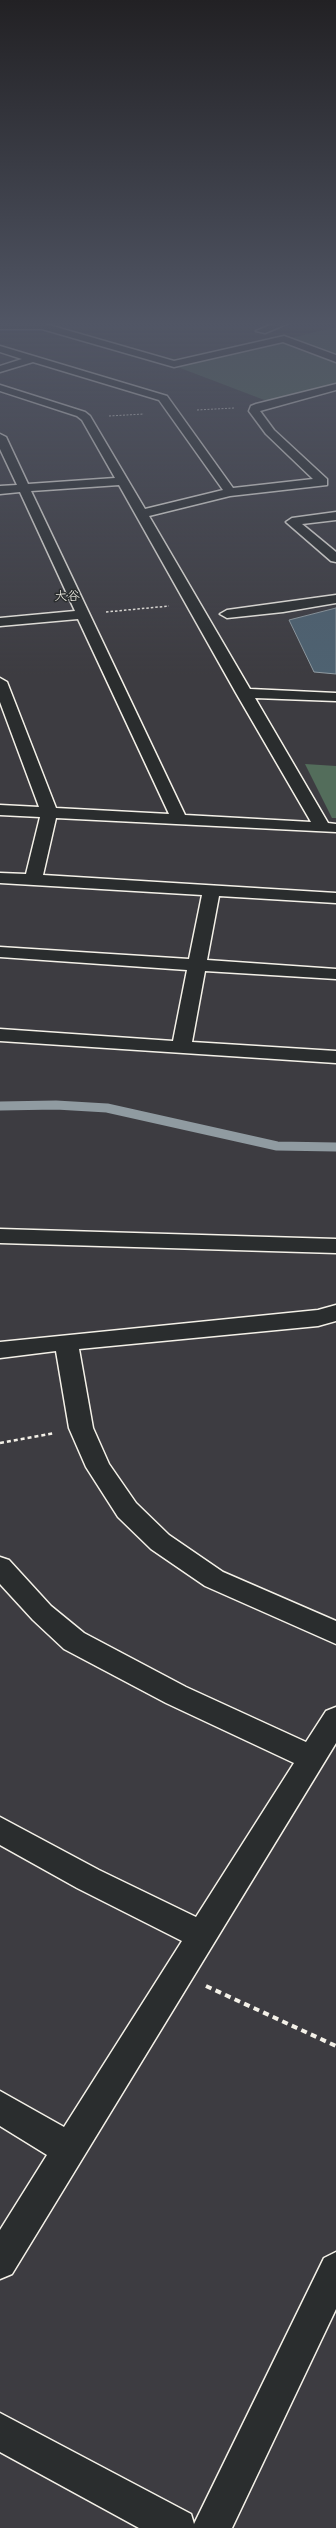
<!DOCTYPE html>
<meta charset="utf-8">
<style>
body{margin:0}
canvas{display:block;background:#3d3c41}
</style>
<canvas width="336" height="2528"></canvas>
<script>
const ctx = document.querySelector('canvas').getContext('2d');
ctx.lineJoin = 'round';
function fill(path, color) {
  ctx.fillStyle = color;
  ctx.fill(path, 'evenodd');
}
function toPath(rows) {
  const path = new Path2D();
  for (const r of rows) {
    path.moveTo(r[0], r[1]);
    for (let i = 2; i < r.length; i += 2) path.lineTo(r[i], r[i + 1]);
  }
  return path;
}
function stroke(path, color, width, dash) {
  ctx.strokeStyle = color;
  ctx.lineWidth = width;
  ctx.lineCap = dash ? 'butt' : 'round';
  ctx.setLineDash(dash || []);
  ctx.stroke(path);
}
function drawText(font, color, halo, rows, align = 'center') {
  ctx.font = font + ' "Patrick Hand","Klee One",sans-serif';
  ctx.lineWidth = 3;
  ctx.setLineDash([]);
  ctx.textBaseline = 'middle';
  ctx.strokeStyle = halo;
  ctx.fillStyle = color;
  for (const [text, x, y, turn = 0] of rows) {
    ctx.save();
    ctx.translate(x, y);
    ctx.rotate((+turn || 0) * Math.PI / 180);
    ctx.textAlign = isNaN(turn) ? turn : align;
    if (halo) ctx.strokeText(text, 0, 0);
    ctx.fillText(text, 0, 0);
    ctx.restore();
  }
}
const green = toPath([
 [336,327,336,356,291,338],
 [280,343,287,343,336,363,336,384,267,401,175,366],
 [305,764,336,766,336,818,332,818]
]);
const water = toPath([
 [336,608,336,674,314,672,289,620,336,608]
]);
const stream = toPath([
 [0,1106,56,1105,107,1108,277,1146,336,1147]
]);
const pathFar3 = toPath([
 [197,410,234,408],
 [109,416,144,414]
]);
const pathFar2 = toPath([
 [106,612,169,606]
]);
const pathFar1 = toPath([
 [0,1443,55,1433]
]);
const path = toPath([
 [206,1986,336,2046]
]);
const minor = toPath([
 [280,321,294,321,265,333,256,331,280,321],
 [0,323,42,323,174,361,284,336,336,355,336,362,283,342,174,367,42,329,0,329,0,323],
 [0,346,167,396,233,488,313,479,266,434,249,411,251,406,256,404,336,384,336,390,260,411,274,430,327,479,327,485,230,496,149,516,250,689,336,693,336,701,255,698,328,823,336,824,336,832,56,818,43,875,336,893,336,903,219,896,207,960,336,969,336,979,205,971,192,1042,336,1051,336,1063,0,1041,0,1029,173,1041,187,970,0,957,0,947,189,959,202,895,0,883,0,873,26,874,40,817,0,815,0,805,39,807,0,702,0,678,7,682,56,808,169,814,78,619,0,626,0,618,75,611,20,492,0,494,0,486,17,485,0,449,0,434,6,437,28,484,115,478,82,420,77,416,0,391,0,385,85,412,90,416,145,509,223,490,159,400,33,362,0,372,0,366,22,359,0,352,0,346],
 [119,485,236,693,311,822,185,815,31,491,119,485],
 [336,512,336,520,302,524,336,552,336,562,331,561,286,522,292,518,336,512],
 [336,595,336,603,283,612,227,618,220,614,227,610,336,595],
 [0,1229,336,1239,336,1253,0,1243,0,1229],
 [336,1305,336,1321,318,1326,79,1349,93,1428,109,1464,136,1503,169,1535,223,1572,336,1621,336,1644,205,1586,151,1549,118,1517,86,1467,69,1428,56,1351,0,1358,0,1342,318,1310,336,1305],
 [0,1557,9,1560,51,1606,84,1633,186,1687,306,1742,326,1711,336,1707,336,1743,12,2274,0,2279,0,2230,47,2155,0,2126,0,2091,64,2127,182,1941,77,1888,0,1845,0,1817,99,1870,196,1917,294,1763,166,1703,64,1649,33,1620,0,1584,0,1557],
 [336,2252,336,2309,232,2528,139,2528,0,2452,0,2413,191,2514,194,2524,324,2258,336,2252]
]);
const farQuarternames = [
 ["大谷",67,597]
];
fill(green, '#536d5b');
fill(water, '#4e6271');
stroke(water, '#909ba1', 1);
stroke(stream, '#909ba1', 9);
stroke(minor, '#f4f1e8', 3);
stroke(pathFar3, '#f4f1e8', 1, [2, 1.5]);
stroke(pathFar2, '#f4f1e8', 1.5, [2.5, 2]);
stroke(pathFar1, '#f4f1e8', 2.5, [4, 3]);
stroke(path, '#f4f1e8', 4, [6, 4.5]);
fill(minor, '#2a2d2e');
const sky = ctx.createLinearGradient(0, 0, 0, 675);
sky.addColorStop(0, '#222124');
sky.addColorStop(0.48, '#515665');
sky.addColorStop(1, '#51566500');
ctx.fillStyle = sky;
ctx.fillRect(0, 0, 336, 675);
drawText('13px', '#f4f1e8', '#2a2d2e', farQuarternames);
</script>
